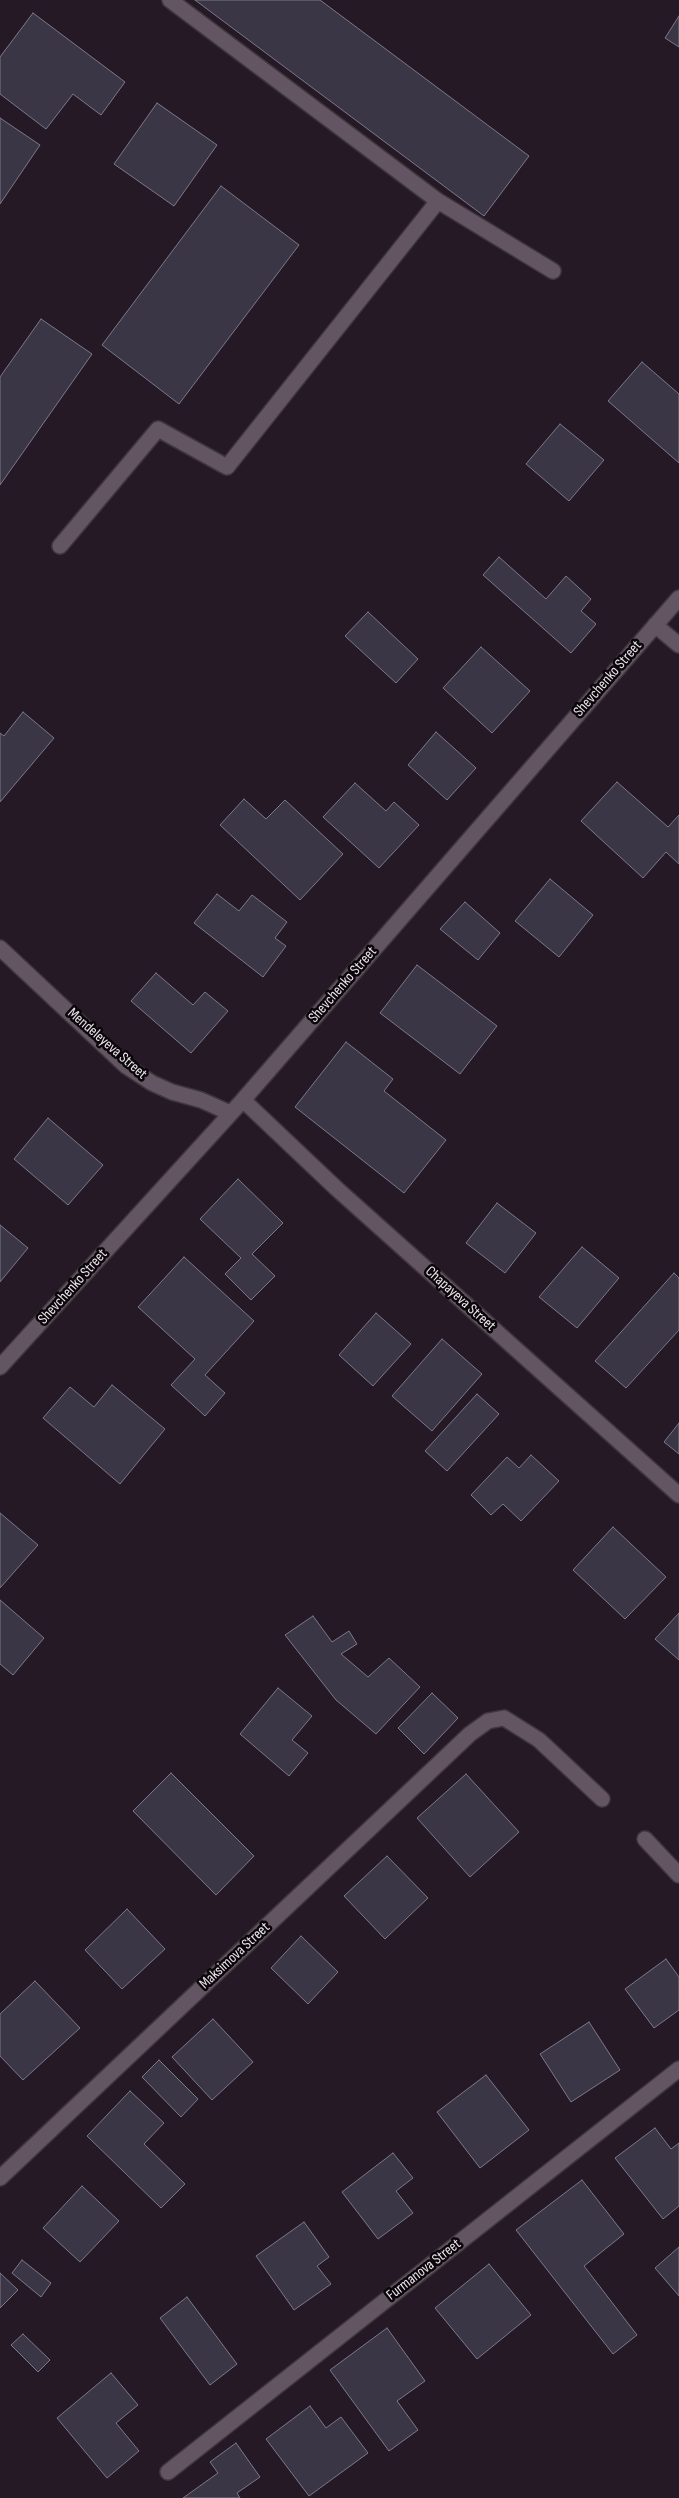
<!DOCTYPE html>
<style>
body{margin:0}
canvas{display:block;background:#241924}
</style>
<canvas width="679" height="2498"></canvas>
<script>
const ctx = document.querySelector('canvas').getContext('2d');
ctx.lineJoin = 'round';
function fill(path, color) {
  ctx.fillStyle = color;
  ctx.fill(path, 'evenodd');
}
function toPath(rows) {
  const path = new Path2D();
  for (const r of rows) {
    path.moveTo(r[0], r[1]);
    for (let i = 2; i < r.length; i += 2) path.lineTo(r[i], r[i + 1]);
  }
  return path;
}
function stroke(path, color, width, dash) {
  ctx.strokeStyle = color;
  ctx.lineWidth = width;
  ctx.lineCap = dash ? 'butt' : 'round';
  ctx.setLineDash(dash || []);
  ctx.stroke(path);
}
function drawText(font, color, halo, rows, align = 'center') {
  ctx.font = font + ' "Sofia Sans Condensed",sans-serif';
  ctx.lineWidth = 5;
  ctx.setLineDash([]);
  ctx.textBaseline = 'middle';
  ctx.strokeStyle = halo;
  ctx.fillStyle = color;
  for (const [text, x, y, turn = 0] of rows) {
    ctx.save();
    ctx.translate(x, y);
    ctx.rotate((+turn || 0) * Math.PI / 180);
    ctx.textAlign = isNaN(turn) ? turn : align;
    if (halo) ctx.strokeText(text, 0, 0);
    ctx.fillText(text, 0, 0);
    ctx.restore();
  }
}
const building = toPath([
 [195,0,320,0,529,156,484,216,195,0],
 [33,13,125,82,101,115,73,94,46,129,0,94,0,57,33,13],
 [679,16,679,47,665,38,679,16],
 [157,103,217,145,174,206,114,164,157,103],
 [0,118,40,145,0,204,0,118],
 [221,186,299,245,179,404,102,345,221,186],
 [41,319,92,354,0,485,0,377,41,319],
 [642,362,679,394,679,463,608,401,642,362],
 [560,424,604,460,569,501,526,464,560,424],
 [499,557,546,599,566,576,591,599,581,611,596,624,571,653,483,575,499,557],
 [368,612,418,659,396,683,345,636,368,612],
 [481,647,530,691,492,733,443,688,481,647],
 [23,712,54,738,0,802,0,733,4,736,23,712],
 [436,732,476,768,447,800,408,765,436,732],
 [617,782,668,827,679,815,679,864,666,852,643,878,581,821,617,782],
 [355,783,386,811,394,802,419,825,379,868,323,817,355,783],
 [244,799,266,819,285,800,343,854,300,900,220,825,244,799],
 [550,879,593,915,559,957,515,921,550,879],
 [217,894,239,911,252,895,287,922,275,938,286,946,263,977,194,923,217,894],
 [465,902,500,933,478,960,440,929,465,902],
 [417,965,497,1026,460,1074,380,1013,417,965],
 [156,973,193,1005,205,992,228,1011,191,1053,131,1001,156,973],
 [346,1042,393,1079,384,1091,446,1140,404,1193,295,1107,346,1042],
 [48,1118,103,1165,68,1205,14,1159,48,1118],
 [238,1179,283,1223,252,1254,275,1276,251,1300,225,1274,241,1258,200,1219,238,1179],
 [497,1203,536,1233,505,1273,466,1243,497,1203],
 [0,1225,28,1248,0,1282,0,1225],
 [582,1247,619,1278,577,1328,539,1297,582,1247],
 [184,1257,254,1321,205,1375,225,1393,205,1416,171,1385,195,1359,138,1307,184,1257],
 [674,1273,679,1278,679,1330,626,1388,595,1361,674,1273],
 [376,1313,411,1344,373,1386,339,1355,376,1313],
 [442,1339,482,1374,432,1431,392,1396,442,1339],
 [112,1385,165,1429,120,1484,43,1418,70,1387,94,1407,112,1385],
 [477,1394,499,1414,447,1471,425,1451,477,1394],
 [679,1423,679,1454,664,1442,679,1423],
 [531,1455,559,1481,521,1521,503,1504,491,1515,471,1495,507,1457,519,1468,531,1455],
 [0,1513,38,1545,0,1588,0,1513],
 [613,1527,666,1577,625,1619,573,1570,613,1527],
 [0,1600,44,1638,13,1675,0,1664,0,1600],
 [679,1613,679,1660,655,1639,679,1613],
 [313,1616,332,1642,349,1631,357,1644,341,1654,368,1677,389,1658,420,1687,376,1734,336,1700,285,1635,313,1616],
 [278,1688,312,1716,292,1740,308,1753,289,1776,240,1734,278,1688],
 [432,1693,458,1718,424,1754,398,1728,432,1693],
 [171,1773,254,1856,216,1895,133,1811,171,1773],
 [466,1774,519,1832,470,1877,417,1818,466,1774],
 [387,1856,428,1898,385,1939,344,1896,387,1856],
 [127,1909,165,1949,122,1989,85,1950,127,1909],
 [301,1936,338,1972,308,2004,271,1968,301,1936],
 [666,1959,679,1977,679,2010,654,2028,625,1989,666,1959],
 [35,1981,80,2028,23,2080,0,2056,0,2014,35,1981],
 [213,2019,253,2062,212,2100,172,2057,213,2019],
 [589,2022,620,2070,571,2102,540,2054,589,2022],
 [159,2060,198,2099,181,2117,142,2077,159,2060],
 [486,2075,529,2130,480,2168,437,2112,486,2075],
 [130,2091,164,2123,144,2144,185,2184,161,2208,87,2136,130,2091],
 [655,2128,671,2149,679,2143,679,2206,663,2219,615,2158,655,2128],
 [393,2153,413,2178,396,2191,413,2213,378,2239,342,2192,393,2153],
 [582,2180,624,2234,584,2266,637,2335,613,2354,516,2230,582,2180],
 [82,2186,119,2221,80,2262,43,2228,82,2186],
 [304,2222,329,2257,317,2266,331,2284,294,2310,256,2256,304,2222],
 [679,2247,679,2296,655,2268,679,2247],
 [22,2260,51,2283,41,2297,12,2273,22,2260],
 [489,2264,531,2315,477,2359,435,2308,489,2264],
 [0,2273,18,2290,0,2308,0,2273],
 [187,2297,237,2364,210,2385,160,2318,187,2297],
 [387,2328,425,2381,397,2401,418,2430,389,2451,330,2370,387,2328],
 [23,2334,50,2360,38,2372,11,2345,23,2334],
 [111,2373,138,2405,116,2423,139,2451,107,2478,57,2418,111,2373],
 [310,2406,326,2428,341,2417,368,2453,309,2496,266,2439,310,2406],
 [236,2443,260,2477,237,2493,240,2498,183,2498,218,2473,210,2462,236,2443]
]);
const lane = toPath([
 [170,0,438,201,553,271],
 [60,546,158,429,227,467,438,201]
]);
const street = toPath([
 [655,625,679,645],
 [0,948,126,1066,152,1083,172,1092,201,1100,230,1113],
 [243,1100,337,1189,679,1495],
 [0,1367,243,1100,679,598],
 [645,1839,679,1875],
 [0,2178,470,1734,488,1721,504,1718,539,1740,602,1799],
 [168,2472,679,2069]
]);
const streetNames = [
 ["Shevchenko Street",608,679,-49],
 ["Shevchenko Street",343,985,-49],
 ["Mendeleyeva Street",107,1044,41],
 ["Shevchenko Street",73,1287,-48],
 ["Chapayeva Street",460,1299,42],
 ["Maksimova Street",235,1956,-43],
 ["Furmanova Street",424,2270,-38]
];
fill(building, '#3b3645');
stroke(building, '#7d788a', 1);
stroke(lane, '#3e353e', 18);
stroke(street, '#3e353e', 18);
stroke(lane, '#635562', 15);
stroke(street, '#635562', 15);
drawText('15px', '#ece4ec', '#0a060a', streetNames);
</script>
